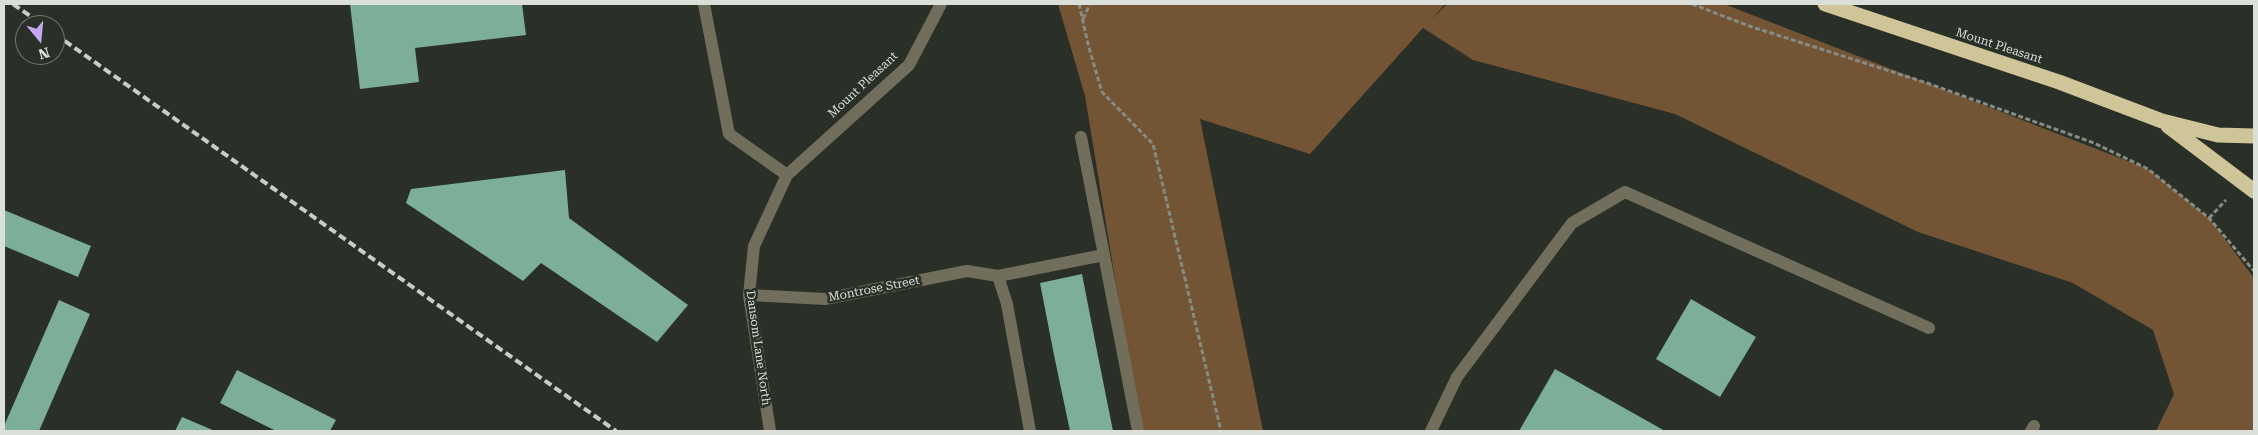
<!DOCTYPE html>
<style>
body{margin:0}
#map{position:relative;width:2258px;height:435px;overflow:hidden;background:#2a3027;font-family:"Roboto Serif",serif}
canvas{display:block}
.frame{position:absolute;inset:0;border:5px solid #dbdfd9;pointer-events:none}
.north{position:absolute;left:15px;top:15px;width:50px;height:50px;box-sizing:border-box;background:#2a3027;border:1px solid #71766e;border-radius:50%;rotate:163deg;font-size:14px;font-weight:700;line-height:20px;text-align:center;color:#dbdfd9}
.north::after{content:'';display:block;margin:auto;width:18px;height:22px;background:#c5a6f0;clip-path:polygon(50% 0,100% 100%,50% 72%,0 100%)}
</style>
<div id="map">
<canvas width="2258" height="435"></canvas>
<div class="frame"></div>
<div class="north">N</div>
</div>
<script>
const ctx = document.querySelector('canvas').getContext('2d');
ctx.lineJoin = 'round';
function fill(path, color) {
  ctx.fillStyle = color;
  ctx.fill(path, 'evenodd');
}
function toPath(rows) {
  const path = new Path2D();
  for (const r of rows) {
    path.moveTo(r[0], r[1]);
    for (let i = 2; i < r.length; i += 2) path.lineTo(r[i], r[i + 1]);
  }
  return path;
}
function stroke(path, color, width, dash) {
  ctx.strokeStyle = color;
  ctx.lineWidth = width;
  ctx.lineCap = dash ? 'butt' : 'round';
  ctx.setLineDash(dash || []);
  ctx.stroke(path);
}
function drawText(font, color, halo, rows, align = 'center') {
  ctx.font = font + ' "Roboto Serif",serif';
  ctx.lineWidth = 5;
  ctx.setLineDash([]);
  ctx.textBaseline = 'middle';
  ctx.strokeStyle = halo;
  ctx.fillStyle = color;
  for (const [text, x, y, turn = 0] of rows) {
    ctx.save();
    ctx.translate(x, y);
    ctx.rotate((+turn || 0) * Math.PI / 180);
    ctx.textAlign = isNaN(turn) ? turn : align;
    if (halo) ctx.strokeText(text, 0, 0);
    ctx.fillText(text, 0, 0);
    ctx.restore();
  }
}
const forest = toPath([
 [1058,4,1445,4,1432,19,1447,4,1724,4,2148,169,2209,218,2254,278,2254,431,2156,431,2174,394,2153,330,2073,283,1918,232,1675,114,1473,60,1423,28,1310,154,1200,119,1263,431,1140,431,1085,96]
]);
const building = toPath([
 [350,4,522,4,526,35,415,48,419,82,360,89],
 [565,170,569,218,688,305,657,342,541,263,523,281,406,203,411,189],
 [4,210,91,246,78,277,4,246],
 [1082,274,1096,346,1113,431,1070,431,1054,355,1040,283],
 [1691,299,1756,337,1720,397,1656,359],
 [59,300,90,314,39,431,4,431,4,426],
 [1555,369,1665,431,1519,431],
 [237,370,336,420,330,431,276,431,220,403],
 [182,417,215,431,175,431]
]);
const path = toPath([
 [1079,4,1089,48,1102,92,1153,144,1221,431],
 [1692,4,1749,26,1927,83,2094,143,2148,169,2209,218,2254,271],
 [1083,19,1090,4],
 [2209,218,2226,200]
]);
const minor = toPath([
 [704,4,729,134,787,175],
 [1104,255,1138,431],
 [998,276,1104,255,1081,137],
 [749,295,825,299,967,271,998,276,1007,304,1030,431],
 [770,431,749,295,754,246,787,175,909,65,941,4],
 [1431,431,1457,377,1572,223,1625,192,1929,328],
 [2031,431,2034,426]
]);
const highway = toPath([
 [1825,4,2059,82,2162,121,2218,135,2254,136],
 [2168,126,2254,191]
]);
const rail = toPath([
 [13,4,43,25],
 [55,34,616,431]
]);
const streetNames = [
 ["Mount Pleasant",1999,46,18],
 ["Mount Pleasant",863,85,-43],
 ["Montrose Street",874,289,-11],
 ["Dansom Lane North",758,348,82]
];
fill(forest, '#735435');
fill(building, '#7cae9a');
stroke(path, '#868b84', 3, [5, 2.5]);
stroke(minor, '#716e5c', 12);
stroke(highway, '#cec699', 15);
stroke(rail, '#c9cdc7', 4, [8, 4]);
drawText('12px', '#dbdfd9', '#2a3027', streetNames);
</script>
